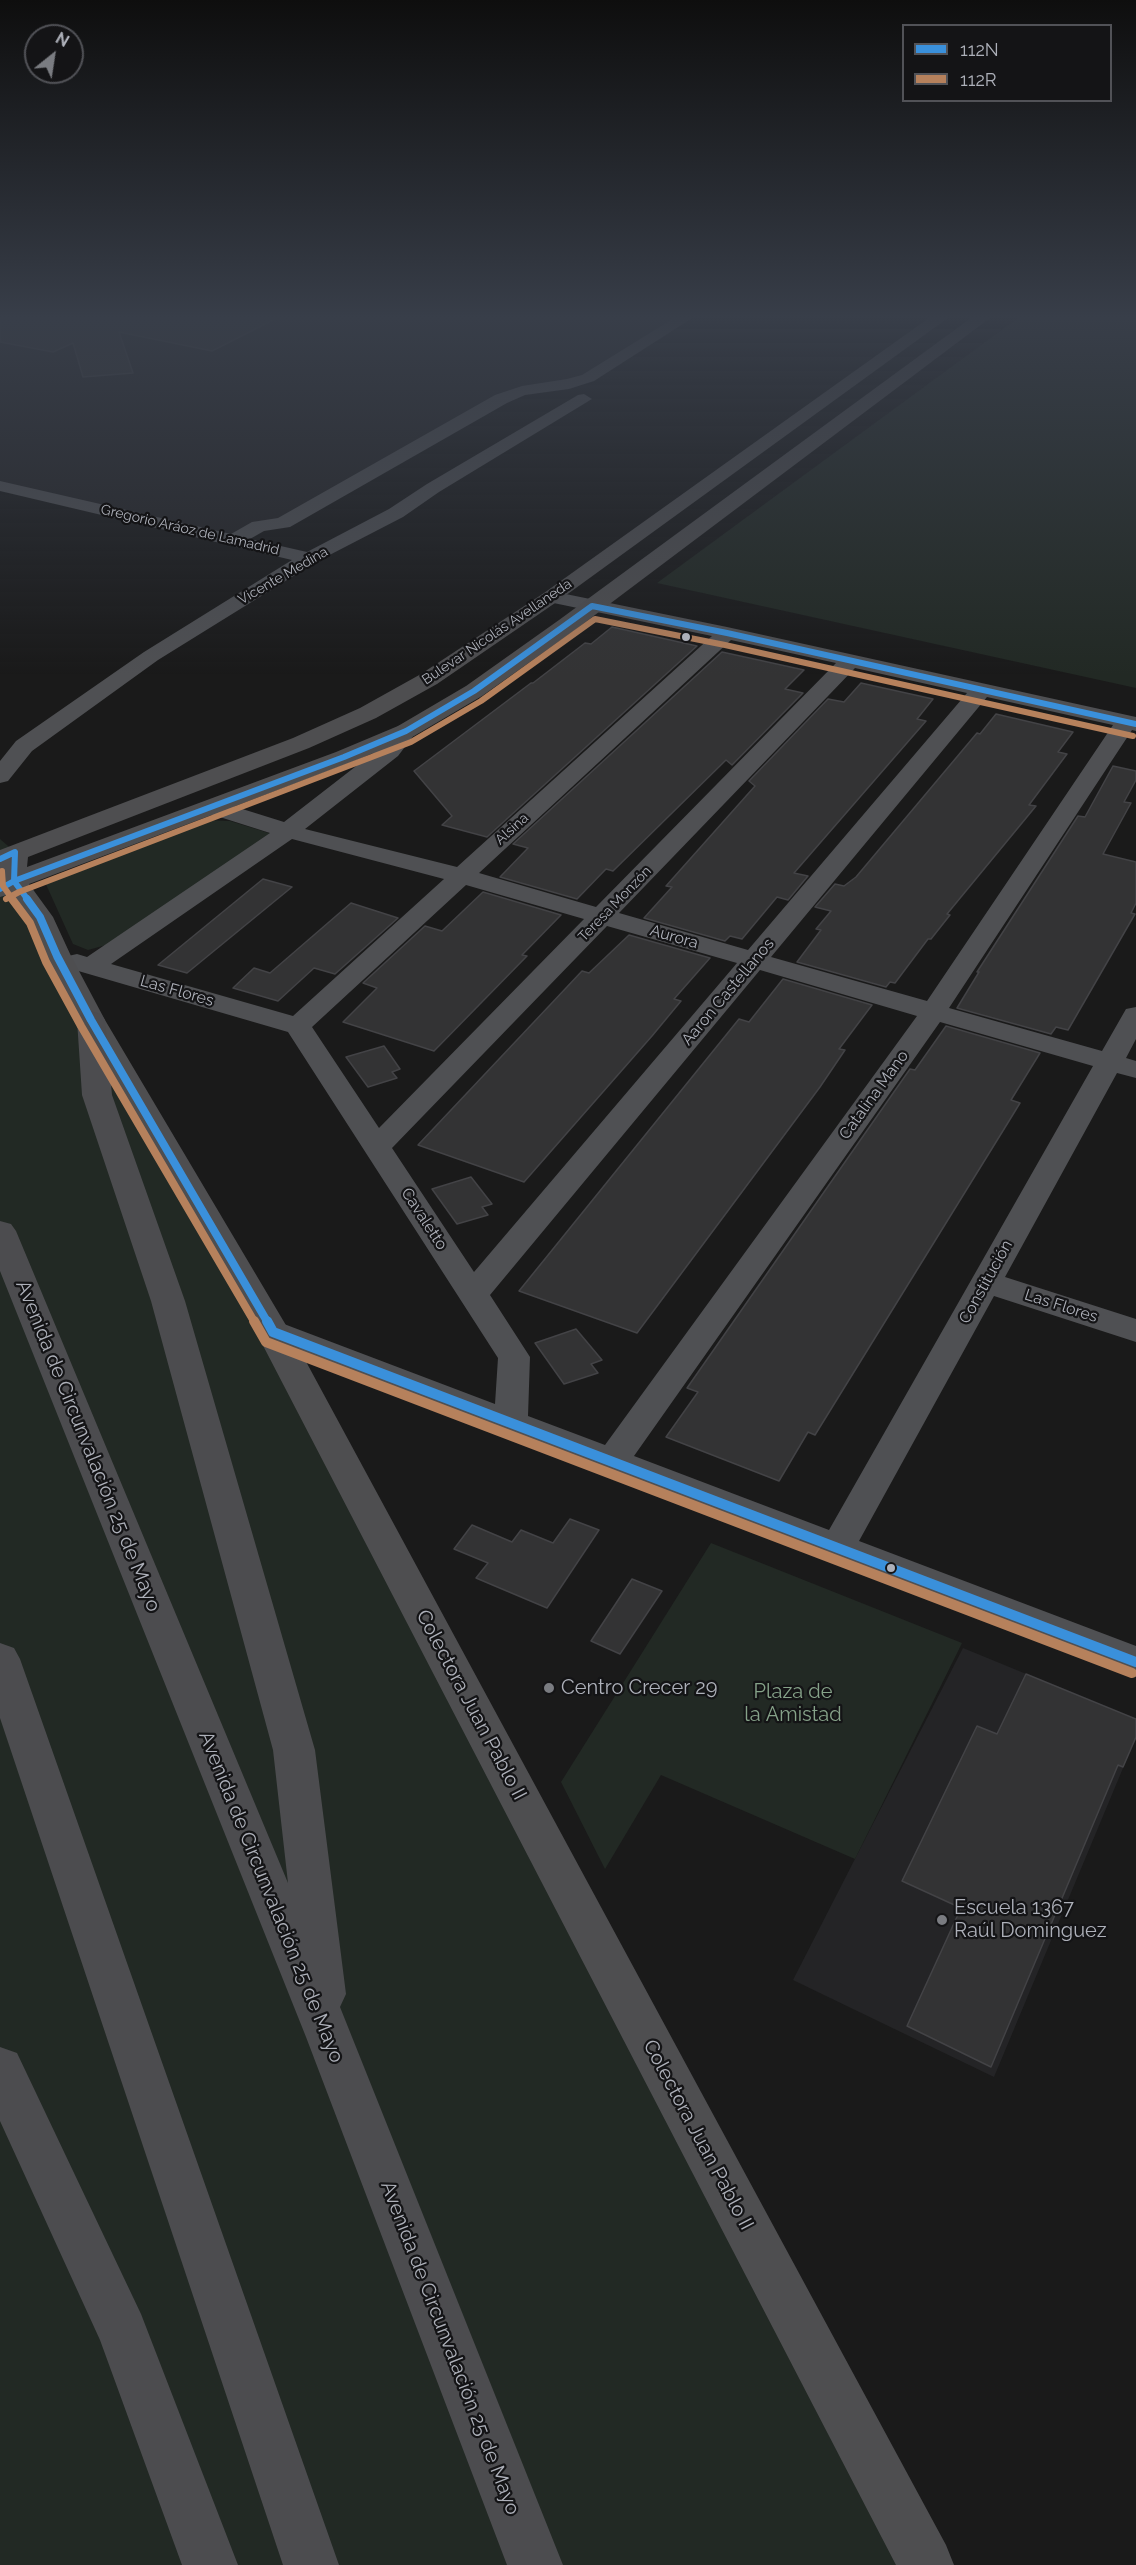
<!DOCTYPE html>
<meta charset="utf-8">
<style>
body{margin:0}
#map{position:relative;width:1136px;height:2565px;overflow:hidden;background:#1a1a1a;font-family:Raleway,sans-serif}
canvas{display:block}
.legend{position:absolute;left:902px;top:24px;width:210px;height:78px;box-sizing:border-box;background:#141416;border:2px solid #515257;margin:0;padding:8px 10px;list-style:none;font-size:18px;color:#adb0b9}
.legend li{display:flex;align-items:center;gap:12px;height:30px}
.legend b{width:30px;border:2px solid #515257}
.north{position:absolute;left:24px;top:24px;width:60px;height:60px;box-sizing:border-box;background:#141416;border:2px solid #515257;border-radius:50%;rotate:30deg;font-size:16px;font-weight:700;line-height:24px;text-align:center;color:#adb0b9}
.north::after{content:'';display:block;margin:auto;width:21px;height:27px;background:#7a7c81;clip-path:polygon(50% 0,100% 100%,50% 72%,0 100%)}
</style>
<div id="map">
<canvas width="1136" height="2565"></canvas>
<ul class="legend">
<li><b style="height:8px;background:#3a90db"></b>112N</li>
<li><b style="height:8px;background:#b6815c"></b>112R</li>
</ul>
<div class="north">N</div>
</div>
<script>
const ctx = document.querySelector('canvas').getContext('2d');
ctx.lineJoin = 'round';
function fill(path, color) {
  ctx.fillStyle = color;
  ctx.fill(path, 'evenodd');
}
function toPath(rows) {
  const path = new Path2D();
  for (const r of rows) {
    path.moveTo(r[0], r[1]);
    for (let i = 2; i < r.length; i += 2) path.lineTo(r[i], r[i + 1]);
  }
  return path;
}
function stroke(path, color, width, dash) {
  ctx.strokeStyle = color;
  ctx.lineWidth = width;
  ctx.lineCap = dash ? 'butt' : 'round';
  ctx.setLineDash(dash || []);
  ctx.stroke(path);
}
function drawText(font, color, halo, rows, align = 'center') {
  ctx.font = font + ' Raleway,sans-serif';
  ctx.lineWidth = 4.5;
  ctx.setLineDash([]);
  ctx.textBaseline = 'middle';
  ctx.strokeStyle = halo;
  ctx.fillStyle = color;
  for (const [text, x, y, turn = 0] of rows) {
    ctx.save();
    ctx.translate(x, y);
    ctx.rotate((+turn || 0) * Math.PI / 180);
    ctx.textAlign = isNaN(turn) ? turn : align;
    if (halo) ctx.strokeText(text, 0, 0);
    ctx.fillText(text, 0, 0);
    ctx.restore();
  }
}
const built = toPath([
 [0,315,690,315,588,378,522,391,283,523,234,540,0,486],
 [963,1648,1136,1719,1136,1737,994,2077,793,1980]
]);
const green = toPath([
 [1022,315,1112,315,1136,319,1136,688,657,583],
 [202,820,230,821,272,834,106,945,88,950,73,944,44,880],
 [0,839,15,852,14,882,926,2565,0,2565],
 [711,1543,962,1643,855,1859,661,1775,605,1869,561,1782]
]);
const building = toPath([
 [0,315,283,315,212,351,119,332,133,373,83,377,73,343,53,352,0,342,0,315],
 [612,627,697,646,487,837,442,825,452,816,414,771,531,683,533,683,585,643,591,644,612,627],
 [722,652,804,670,785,689,803,693,732,765,726,760,613,871,606,869,577,899,500,877,528,848,513,844,722,652],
 [861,683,933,699,917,719,926,721,794,873,808,876,788,900,777,897,742,939,730,936,725,941,644,918,672,887,666,886,755,786,749,781,828,699,844,702,861,683],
 [996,714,1073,732,1058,752,1067,754,1029,805,1036,806,947,914,950,915,931,939,928,939,895,983,890,982,886,987,797,962,821,930,816,929,831,911,815,907,835,884,844,886,856,877,977,733,980,734,996,714],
 [1113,766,1136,771,1136,780,1124,802,1131,803,1103,854,1136,862,1136,903,1131,913,1135,914,1068,1030,1056,1027,1051,1034,957,1008,979,972,977,972,1078,816,1085,817,1113,766],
 [263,879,292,887,187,973,158,965,263,879],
 [483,892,561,915,522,955,527,956,434,1051,343,1022,377,988,363,983,425,926,442,931,483,892],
 [351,903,398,918,335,974,314,968,278,1001,233,988,254,968,270,973,351,903],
 [629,935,710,958,674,999,681,1001,652,1036,524,1182,418,1145,582,971,589,973,629,935],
 [783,979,872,1005,839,1049,845,1050,820,1087,637,1333,519,1291,739,1019,749,1022,783,979],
 [946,1026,1040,1053,1011,1100,1020,1103,1009,1121,815,1435,808,1432,779,1481,666,1437,698,1392,687,1388,910,1069,915,1070,946,1026],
 [384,1046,400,1069,392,1072,397,1078,368,1087,346,1057,384,1046],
 [471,1177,492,1204,482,1207,488,1215,457,1224,432,1189,471,1177],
 [576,1329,602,1360,591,1364,598,1373,564,1384,535,1343,576,1329],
 [570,1519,599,1530,547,1608,476,1578,488,1563,454,1549,472,1525,512,1542,521,1530,553,1543,570,1519],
 [632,1579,662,1591,620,1654,591,1641,632,1579],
 [1026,1674,1136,1719,1136,1737,1123,1767,1118,1765,991,2067,907,2026,961,1908,902,1881,977,1726,997,1734,1026,1674]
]);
const minor = toPath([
 [679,315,697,315,594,381,569,389,525,395,507,403,290,527,264,531,250,539,307,552,389,509,427,484,578,395,584,394,592,399,439,492,403,517,316,562,158,660,32,751,8,781,0,783,0,761,16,741,144,652,292,560,0,491,0,481,231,534,252,522,278,518,495,395,522,386,567,379,582,375,679,315],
 [551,591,727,627,1136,717,1136,731,1132,730,949,1008,1102,1051,1126,1009,1136,1007,1136,1039,1126,1058,1136,1061,1136,1078,1117,1073,1005,1277,1136,1319,1136,1342,994,1296,859,1541,1136,1646,1136,1677,262,1340,257,1332,262,1324,273,1321,284,1324,495,1404,498,1358,288,1032,68,968,64,962,68,956,77,954,87,957,270,833,204,812,200,807,204,802,212,800,220,802,284,822,382,746,398,726,406,724,414,726,417,731,398,756,305,829,457,867,712,636,544,601,541,597,544,593,551,591],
 [731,640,836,663,596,907,479,873,731,640],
 [855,668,967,693,748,950,619,913,855,668],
 [987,697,1113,725,927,1001,771,957,987,697],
 [292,839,444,879,293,1016,111,964,292,839],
 [466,885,584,919,379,1128,312,1027,466,885],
 [607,926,737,963,474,1272,392,1148,607,926],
 [760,970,917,1016,605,1445,528,1416,530,1357,490,1295,760,970],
 [940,1022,1093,1066,829,1530,634,1456,940,1022]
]);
const secondary = toPath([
 [933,315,952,315,558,601,437,684,376,718,309,748,28,857,27,867,336,752,398,726,466,686,559,620,975,315,994,315,575,630,482,696,414,736,352,762,29,884,53,917,71,956,105,1020,290,1332,946,2545,954,2565,896,2565,256,1332,77,1020,43,956,27,917,10,894,0,897,0,850,293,738,360,708,421,674,544,593,933,315]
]);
const motorway = toPath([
 [91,1011,101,1014,105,1020,112,1095,185,1301,315,1750,346,1994,340,2007,563,2565,507,2565,306,2037,0,1271,0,1221,11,1224,16,1231,288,1883,273,1750,151,1301,82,1095,77,1020,81,1014,91,1011],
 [0,1643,14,1648,20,1659,339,2565,283,2565,0,1718,0,1643],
 [0,2047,17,2053,141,2314,238,2565,182,2565,100,2340,0,2121,0,2047]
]);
const bus1Far2 = toPath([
 [0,859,15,852,14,881,28,900],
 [0,889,14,881,344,757,406,731,474,691,592,606,727,633,1136,724]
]);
const bus1Far1 = toPath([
 [27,899,40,917,57,956,91,1020,268,1323]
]);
const bus1 = toPath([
 [267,1321,273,1332,1136,1662]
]);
const bus2Far2 = toPath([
 [2,871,3,886,13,900],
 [6,899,19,892,411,742,481,701,595,619,725,645,1133,736]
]);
const bus2Far1 = toPath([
 [12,899,30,923,46,962,81,1026,255,1323]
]);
const bus2 = toPath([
 [254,1321,266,1342,1132,1673]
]);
const markers = [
 [686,637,5,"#adb0b9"],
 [891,1568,5,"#adb0b9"],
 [549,1688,6,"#7a7c81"],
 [942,1920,6,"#7a7c81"]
];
const farStreetnames = [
 ["Gregorio Aráoz de Lamadrid",190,530,13],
 ["Vicente Medina",283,576,-30],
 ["Bulevar Nicolás Avellaneda",497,632,-34],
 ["Alsina",512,829,-42],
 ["Teresa Monzón",615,904,-46]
];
const streetNames = [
 ["Aurora",674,937,16],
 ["Las Flores",177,991,16],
 ["Aaron Castellanos",728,992,-50],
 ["Catalina Mano",874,1095,-54],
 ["Cavaletto",424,1219,57],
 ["Constitución",986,1282,-61],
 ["Las Flores",1061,1306,18]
];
const nearStreetnames = [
 ["Avenida de Circunvalación 25 de Mayo",88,1446,68],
 ["Colectora Juan Pablo II",471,1705,62],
 ["Avenida de Circunvalación 25 de Mayo",271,1897,68],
 ["Colectora Juan Pablo II",698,2135,62],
 ["Avenida de Circunvalación 25 de Mayo",450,2348,69]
];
const nearPoinames = [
 ["Centro Crecer 29",561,1688],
 ["Escuela 1367",954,1908],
 ["Raúl Dominguez",954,1931]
];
const nearParknames = [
 ["Plaza de",793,1692],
 ["la Amistad",793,1715]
];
fill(built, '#242426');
fill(green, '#222924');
fill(building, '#333334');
stroke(building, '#434346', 1.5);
fill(minor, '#4f5053');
fill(secondary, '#4e4e50');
fill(motorway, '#4c4c4f');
stroke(bus1Far2, '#3a90db', 6);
stroke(bus1Far1, '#3a90db', 8);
stroke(bus1, '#3a90db', 10);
stroke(bus2Far2, '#b6815c', 6);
stroke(bus2Far1, '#b6815c', 8);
stroke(bus2, '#b6815c', 10);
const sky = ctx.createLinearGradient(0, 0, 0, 675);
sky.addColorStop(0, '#0e0e0e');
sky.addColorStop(0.47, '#383e49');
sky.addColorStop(1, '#383e4900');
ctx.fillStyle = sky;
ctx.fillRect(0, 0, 1136, 675);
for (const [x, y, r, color] of markers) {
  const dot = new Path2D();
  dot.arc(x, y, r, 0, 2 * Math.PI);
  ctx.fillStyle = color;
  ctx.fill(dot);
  stroke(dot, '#141416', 2);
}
drawText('14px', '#adb0b9', '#141416', farStreetnames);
drawText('16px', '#adb0b9', '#141416', streetNames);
drawText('20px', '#adb0b9', '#141416', nearStreetnames);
drawText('20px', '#adb0b9', '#141416', nearPoinames, 'left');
drawText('20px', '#86a289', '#141416', nearParknames);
</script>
